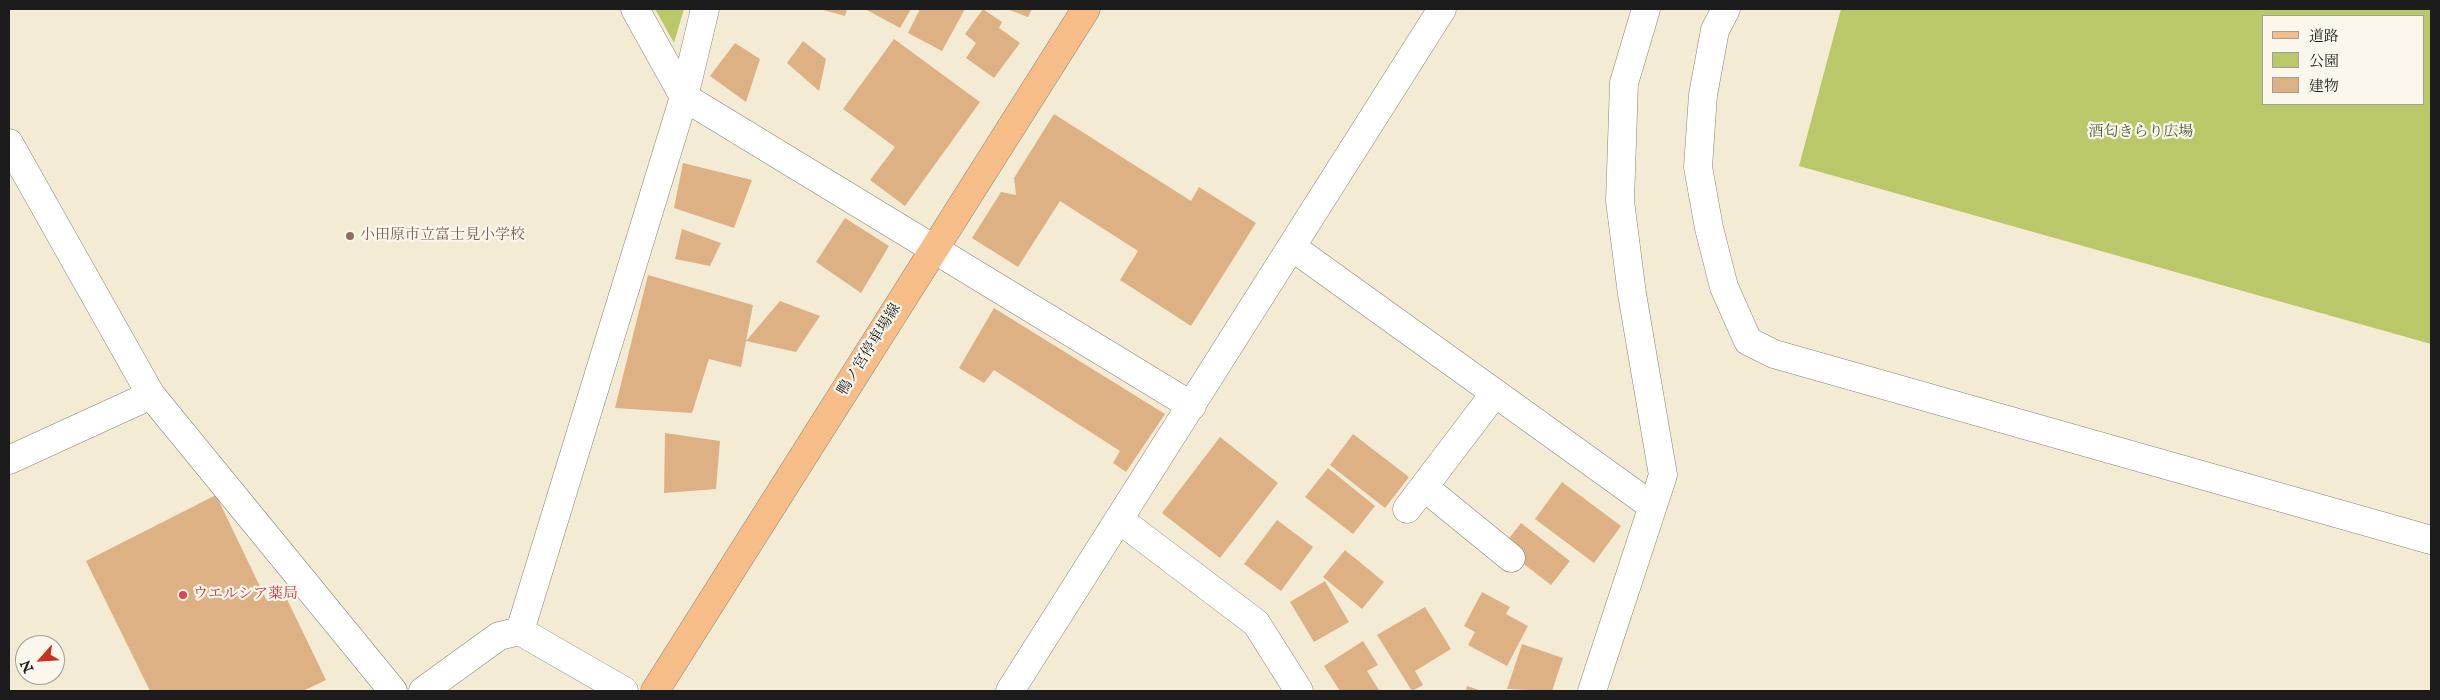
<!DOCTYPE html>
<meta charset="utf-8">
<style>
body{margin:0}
#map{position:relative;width:2440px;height:700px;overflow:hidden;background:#f4ebd5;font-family:"IM FELL English","Noto Serif JP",serif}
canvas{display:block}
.frame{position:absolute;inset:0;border:10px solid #1c1c1c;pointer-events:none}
.legend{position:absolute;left:2262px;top:15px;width:162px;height:90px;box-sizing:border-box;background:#fbf7ec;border:1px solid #a29f99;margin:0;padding:6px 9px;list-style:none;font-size:15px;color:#1c1c1c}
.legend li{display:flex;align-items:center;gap:10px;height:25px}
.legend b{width:25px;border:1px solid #a29f99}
.north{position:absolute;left:15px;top:635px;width:50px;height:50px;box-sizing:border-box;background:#fbf7ec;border:1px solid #a29f99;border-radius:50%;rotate:244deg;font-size:14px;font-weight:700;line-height:20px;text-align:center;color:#1c1c1c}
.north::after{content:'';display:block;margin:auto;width:18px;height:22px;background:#c8321e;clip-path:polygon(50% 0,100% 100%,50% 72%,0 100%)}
</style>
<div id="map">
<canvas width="2440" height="700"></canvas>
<div class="frame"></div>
<ul class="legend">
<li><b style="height:6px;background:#f7bd88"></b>道路</li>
<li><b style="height:14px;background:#bbc86a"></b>公園</li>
<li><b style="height:14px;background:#deb185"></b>建物</li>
</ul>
<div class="north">N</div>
</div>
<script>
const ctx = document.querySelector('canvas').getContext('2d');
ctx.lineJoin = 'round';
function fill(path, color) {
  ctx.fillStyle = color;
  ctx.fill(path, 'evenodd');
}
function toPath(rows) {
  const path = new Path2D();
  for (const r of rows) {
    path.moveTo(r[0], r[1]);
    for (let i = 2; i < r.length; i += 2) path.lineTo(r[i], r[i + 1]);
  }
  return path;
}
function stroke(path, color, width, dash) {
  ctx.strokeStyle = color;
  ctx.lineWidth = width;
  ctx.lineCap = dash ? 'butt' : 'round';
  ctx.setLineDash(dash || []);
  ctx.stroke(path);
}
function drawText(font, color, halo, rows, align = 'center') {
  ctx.font = font + ' "IM FELL English","Noto Serif JP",serif';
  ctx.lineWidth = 4.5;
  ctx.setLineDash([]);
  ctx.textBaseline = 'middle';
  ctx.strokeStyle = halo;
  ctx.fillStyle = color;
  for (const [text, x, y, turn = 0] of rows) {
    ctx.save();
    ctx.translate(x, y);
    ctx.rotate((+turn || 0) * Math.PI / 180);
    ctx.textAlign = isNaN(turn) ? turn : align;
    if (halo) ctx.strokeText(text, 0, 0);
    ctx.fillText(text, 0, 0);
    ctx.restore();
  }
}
const green = toPath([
 [655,9,684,9,674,43],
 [1841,9,2431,9,2431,344,1799,166],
 [2264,16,2424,16,2424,104,2264,104]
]);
const building = toPath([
 [820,9,847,9,845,16],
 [865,9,911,9,900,28],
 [920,9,965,9,942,51,908,33],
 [983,9,1002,22,999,28,1020,43,994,78,966,58,976,43,965,34],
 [1007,9,1032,9,1028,17],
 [894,39,980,102,905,206,870,180,895,147,843,109],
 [803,41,826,59,819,91,787,63],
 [735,43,760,59,746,102,710,76],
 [1054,114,1191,201,1199,187,1256,223,1191,326,1120,280,1138,251,1060,201,1018,267,972,238,1001,192,1016,195,1014,178],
 [683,163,752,180,734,228,674,208],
 [845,218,889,246,861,293,816,262],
 [682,229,721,243,710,266,675,259],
 [648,275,753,305,741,367,709,359,692,413,615,408],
 [780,301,820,316,796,352,746,341],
 [994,308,1165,414,1126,472,1113,463,1120,451,994,370,984,383,959,368],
 [665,433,720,441,716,489,664,493],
 [1353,434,1409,477,1385,508,1330,465],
 [1220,437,1278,483,1220,558,1162,513],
 [1328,468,1375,506,1353,534,1305,497],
 [1562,482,1621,526,1594,563,1535,519],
 [216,495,266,599,283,591,326,680,303,691,150,691,86,561],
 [1277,520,1313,547,1281,591,1244,564],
 [1521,523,1570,561,1551,585,1502,547],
 [1345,550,1384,582,1362,609,1323,577],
 [1325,581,1349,622,1314,642,1290,602],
 [1482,592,1510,607,1506,614,1528,626,1507,666,1468,645,1475,632,1464,626],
 [1425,607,1451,649,1415,671,1423,685,1412,691,1377,635],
 [1363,641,1378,665,1367,671,1379,690,1340,691,1324,666],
 [1522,644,1563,658,1552,691,1507,689],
 [1467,686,1482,691,1466,691]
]);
const minor = toPath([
 [635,9,684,97,1192,406],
 [1726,9,1715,30,1703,95,1698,167,1709,228,1724,287,1748,341,1774,354,2431,540],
 [9,143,151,395,393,691],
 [1292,247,1495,393],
 [9,460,151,395],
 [1424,487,1511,558],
 [1407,509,1495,393,1652,506],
 [1120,520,1256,623,1299,691],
 [423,691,499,636,520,631],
 [624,691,520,631,684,97,705,9],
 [1010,691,1442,9],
 [1592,691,1663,475,1632,294,1620,201,1624,83,1646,9]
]);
const major = toPath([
 [655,691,1086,9]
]);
const markers = [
 [350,236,5,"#8d6e63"],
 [183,595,5,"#e0444e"]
];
const parkNames = [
 ["酒匂きらり広場",2141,133]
];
const educationNames = [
 ["小田原市立富士見小学校",360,236]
];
const streetNames = [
 ["鴨ノ宮停車場線",870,350,-58]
];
const healthNames = [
 ["ウエルシア薬局",193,595]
];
fill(green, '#bbc86a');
fill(building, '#deb185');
stroke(minor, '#888478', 29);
stroke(major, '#888478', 29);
stroke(minor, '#fff', 28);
stroke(major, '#f7bd88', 28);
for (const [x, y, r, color] of markers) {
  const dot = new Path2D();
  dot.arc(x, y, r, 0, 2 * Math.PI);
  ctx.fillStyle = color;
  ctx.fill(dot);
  stroke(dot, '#fbf7ec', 2);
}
drawText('15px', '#545837', '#fbf7ec', parkNames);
drawText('15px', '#785e54', '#fbf7ec', educationNames, 'left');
drawText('15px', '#1c1c1c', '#fbf7ec', streetNames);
drawText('15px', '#be3a42', '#fbf7ec', healthNames, 'left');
</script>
